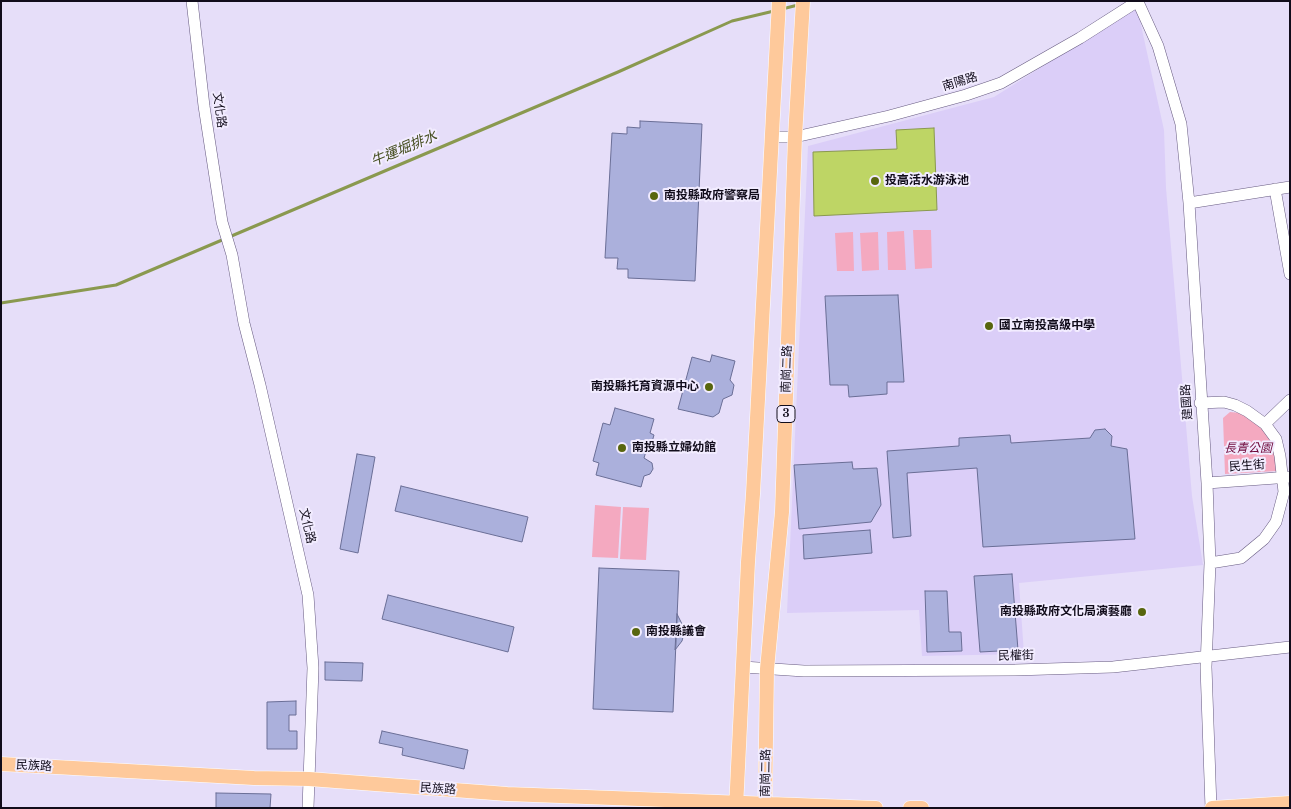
<!DOCTYPE html>
<meta charset="utf-8">
<style>
body{margin:0}
#map{position:relative;width:1291px;height:809px;overflow:hidden;background:#e6def9;font-family:"Libre Baskerville",serif}
canvas{display:block}
.frame{position:absolute;inset:0;border:2px solid #110c1b;pointer-events:none}
</style>
<div id="map">
<canvas width="1291" height="809"></canvas>
<div class="frame"></div>
</div>
<script>
const ctx = document.querySelector('canvas').getContext('2d');
ctx.lineJoin = 'round';
function fill(path, color) {
  ctx.fillStyle = color;
  ctx.fill(path, 'evenodd');
}
function toPath(rows) {
  const path = new Path2D();
  for (const r of rows) {
    path.moveTo(r[0], r[1]);
    for (let i = 2; i < r.length; i += 2) path.lineTo(r[i], r[i + 1]);
  }
  return path;
}
function stroke(path, color, width, dash) {
  ctx.strokeStyle = color;
  ctx.lineWidth = width;
  ctx.lineCap = dash ? 'butt' : 'round';
  ctx.setLineDash(dash || []);
  ctx.stroke(path);
}
function drawText(font, color, halo, rows, align = 'center') {
  ctx.font = font + ' "Libre Baskerville","Noto Sans TC",serif';
  ctx.lineWidth = 4;
  ctx.setLineDash([]);
  ctx.textBaseline = 'middle';
  ctx.strokeStyle = halo;
  ctx.fillStyle = color;
  for (const [text, x, y, turn = 0] of rows) {
    ctx.save();
    ctx.translate(x, y);
    ctx.rotate((+turn || 0) * Math.PI / 180);
    ctx.textAlign = isNaN(turn) ? turn : align;
    if (halo) ctx.strokeText(text, 0, 0);
    ctx.fillText(text, 0, 0);
    ctx.restore();
  }
}
const built = toPath([
 [1137,7,1164,130,1166,188,1192,496,1203,565,1019,583,1024,654,922,656,919,610,787,613,808,146,994,97]
]);
const green = toPath([
 [913,230,931,230,932,268,915,269],
 [904,231,906,270,888,270,887,232],
 [853,232,854,271,837,271,835,233],
 [878,232,879,270,862,271,860,233],
 [1230,412,1241,413,1263,427,1274,444,1277,471,1225,474,1223,418],
 [595,505,621,507,618,558,592,557],
 [623,507,649,508,646,560,620,559]
]);
const water = toPath([
 [934,128,937,210,814,216,813,152,897,149,896,130,934,128]
]);
const stream = toPath([
 [782,9,798,5],
 [1,303,116,285,618,72,732,21,774,11]
]);
const building = toPath([
 [640,121,702,124,695,281,628,278,628,269,617,269,618,258,605,258,612,133,627,134,627,127,640,128,640,121],
 [898,295,904,382,887,382,887,394,849,397,848,385,830,385,825,296,898,295],
 [712,355,735,361,730,380,734,385,732,395,723,399,719,413,713,417,678,409,692,357,710,362,712,355],
 [615,408,654,419,650,433,654,435,650,449,647,448,644,458,652,463,653,469,650,474,644,476,641,487,596,475,599,463,593,461,603,423,610,425,615,408],
 [1105,429,1112,436,1111,446,1127,449,1135,539,983,547,977,468,907,473,911,536,893,538,887,451,959,446,959,438,1010,435,1011,443,1090,438,1095,430,1105,429],
 [357,454,375,457,358,553,340,549,357,454],
 [852,462,853,469,877,468,881,505,871,522,799,529,794,465,852,462],
 [401,486,528,517,522,542,395,511,401,486],
 [870,530,872,553,804,559,803,535,870,530],
 [599,568,679,571,673,712,593,709,599,568],
 [1012,574,1018,650,980,652,974,576,1012,574],
 [925,591,947,591,949,632,961,632,962,651,927,652,925,591],
 [388,595,514,627,508,652,382,619,388,595],
 [677,614,683,626,684,633,682,641,675,650,677,614],
 [325,662,363,663,362,681,325,680,325,662],
 [296,701,296,715,289,715,289,731,297,731,297,749,267,749,267,702,296,701],
 [382,731,468,750,464,769,402,755,403,748,379,743,382,731],
 [216,793,271,794,270,808,216,808,216,793]
]);
const minor = toPath([
 [192,1,204,106,222,222,232,255,244,323,260,385,308,595,313,668,308,808],
 [1138,2,1158,46,1181,124,1189,203,1207,483,1210,563,1206,667,1211,808],
 [771,137,795,137,889,116,966,95,1001,83,1080,38,1138,1],
 [1275,189,1290,274],
 [1189,203,1290,187],
 [1200,403,1224,402,1235,405,1247,411,1265,424,1276,439,1280,456,1284,492,1276,522,1264,539,1241,558,1210,563],
 [1265,424,1290,400],
 [1207,483,1290,477],
 [743,667,804,671,1015,670,1113,667,1290,647]
]);
const major = toPath([
 [1,764,254,778,309,779,507,794,876,808],
 [736,808,748,562,753,494,779,1],
 [765,808,767,669,782,512,795,137,803,1],
 [910,808,922,808],
 [1212,808,1290,803]
]);
const markers = [
 [875,181,5,"#58660e"],
 [654,196,5,"#58660e"],
 [989,326,5,"#58660e"],
 [709,387,5,"#58660e"],
 [622,448,5,"#58660e"],
 [1142,612,5,"#58660e"],
 [636,632,5,"#58660e"]
];
const shields = [
 [786,414,18]
];
const shieldNames = [
 ["3",786,414]
];
const streetNames = [
 ["南陽路",960,82,-17],
 ["文化路",219,110,82],
 ["南崗二路",787,369,-88],
 ["建國路",1187,402,-94],
 ["民生街",1247,466,-4],
 ["文化路",307,526,77],
 ["民權街",1016,656,-1],
 ["民族路",34,766,3],
 ["南崗二路",766,773,-89],
 ["民族路",438,789,4]
];
const poiNames = [
 ["投高活水游泳池",885,181],
 ["南投縣政府警察局",664,196],
 ["國立南投高級中學",999,326],
 ["南投縣托育資源中心",699,387,"right"],
 ["南投縣立婦幼館",632,448],
 ["南投縣政府文化局演藝廳",1132,612,"right"],
 ["南投縣議會",646,632]
];
const parkNames = [
 ["長青公園",1248,449]
];
const waterNames = [
 ["牛運堀排水",404,149,-23]
];
fill(built, '#dbcef8');
fill(green, '#f4a9c0');
fill(water, '#bed565');
stroke(water, '#8a994f', 1);
stroke(stream, '#8a994f', 3);
fill(building, '#abb0dc');
stroke(building, '#6a6e96', 1);
stroke(minor, '#675b81', 12);
stroke(major, '#fff', 15);
stroke(minor, '#fff', 11);
stroke(major, '#fec99b', 14);
for (const [x, y, r, color] of markers) {
  const dot = new Path2D();
  dot.arc(x, y, r, 0, 2 * Math.PI);
  ctx.fillStyle = color;
  ctx.fill(dot);
  stroke(dot, '#f2ecff', 2);
}
for (const [x, y, w] of shields) {
  const box = new Path2D();
  box.roundRect(x - w / 2, y - 8.5, w, 17, 4);
  ctx.fillStyle = '#f2ecff';
  ctx.fill(box);
  stroke(box, '#110c1b', 1);
}
drawText('bold 11px', '#110c1b', null, shieldNames);
drawText('12px', '#110c1b', '#f2ecff', streetNames);
drawText('bold 12px', '#110c1b', '#f2ecff', poiNames, 'left');
drawText('italic 12px', '#6f083a', '#f2ecff', parkNames);
drawText('italic 14px', '#444d1f', '#f2ecff', waterNames);
</script>
